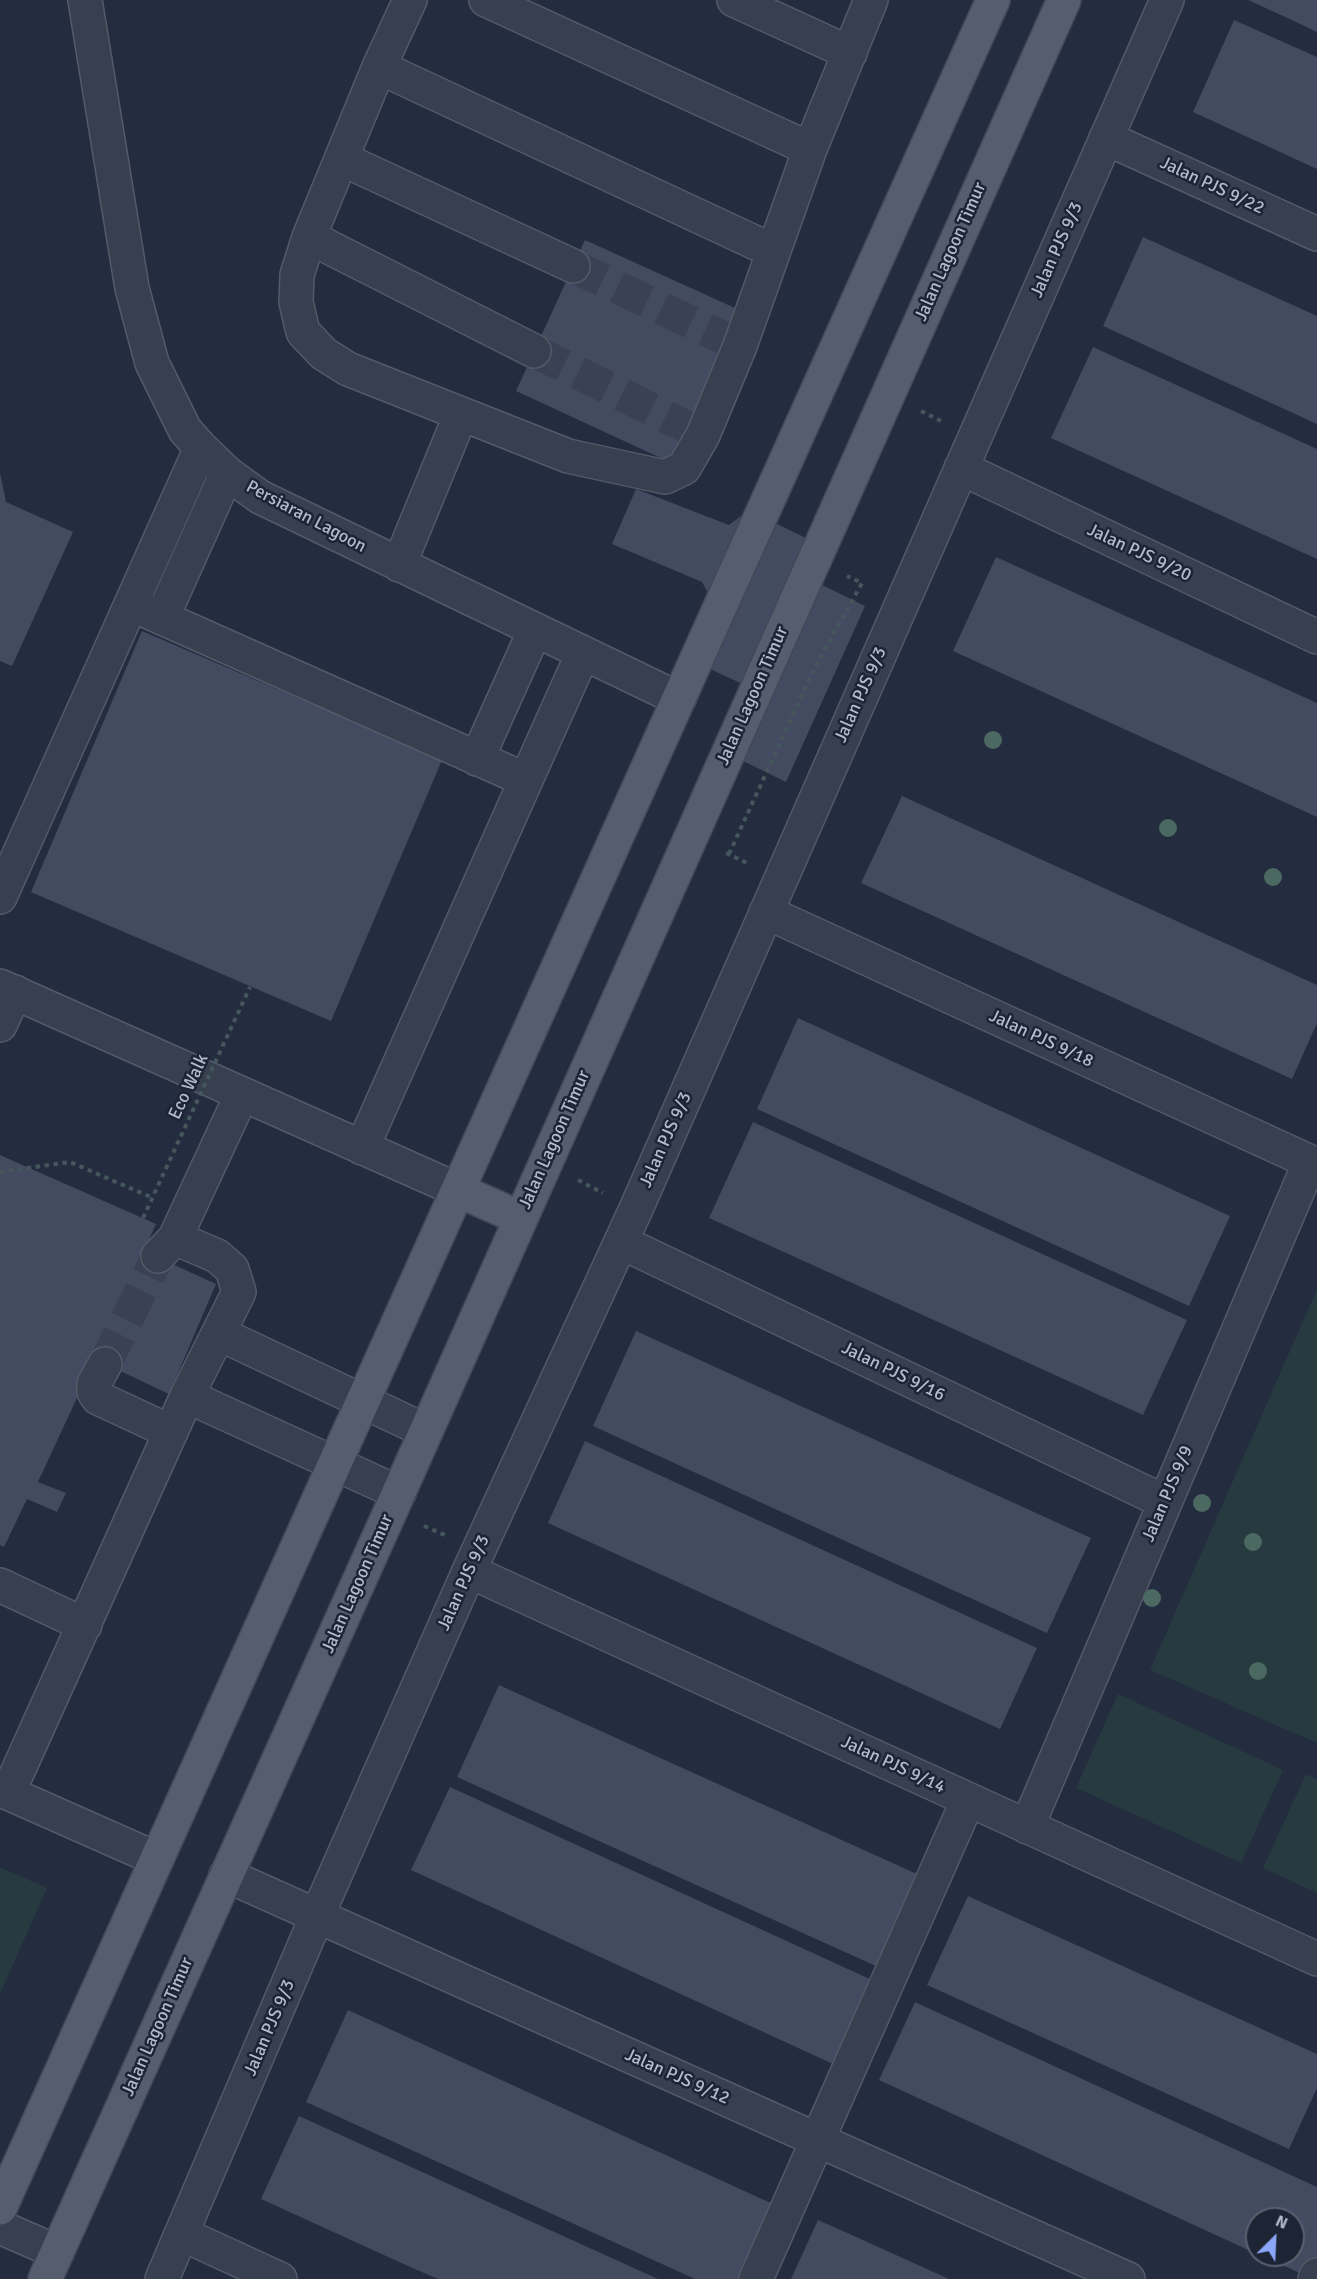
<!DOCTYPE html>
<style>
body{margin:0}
#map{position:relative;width:1317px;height:2279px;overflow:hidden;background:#242c3f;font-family:Signika,sans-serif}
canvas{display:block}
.north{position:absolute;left:1245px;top:2207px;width:60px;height:60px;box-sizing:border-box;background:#1d2434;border:2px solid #5a6070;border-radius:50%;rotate:24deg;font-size:16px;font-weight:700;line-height:24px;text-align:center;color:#b5baca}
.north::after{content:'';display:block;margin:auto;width:21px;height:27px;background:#8aa6f9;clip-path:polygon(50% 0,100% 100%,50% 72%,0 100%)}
</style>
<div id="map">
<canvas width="1317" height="2279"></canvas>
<div class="north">N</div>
</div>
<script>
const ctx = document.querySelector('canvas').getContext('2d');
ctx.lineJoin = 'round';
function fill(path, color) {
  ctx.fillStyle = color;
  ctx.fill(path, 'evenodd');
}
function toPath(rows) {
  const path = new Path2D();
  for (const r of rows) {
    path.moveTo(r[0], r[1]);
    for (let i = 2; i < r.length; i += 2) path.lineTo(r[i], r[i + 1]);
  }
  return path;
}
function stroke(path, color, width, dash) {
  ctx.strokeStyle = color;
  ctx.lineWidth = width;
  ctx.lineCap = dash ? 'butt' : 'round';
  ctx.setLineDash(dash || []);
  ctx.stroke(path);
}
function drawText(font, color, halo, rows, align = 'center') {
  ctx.font = font + ' Signika,sans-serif';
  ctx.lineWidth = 5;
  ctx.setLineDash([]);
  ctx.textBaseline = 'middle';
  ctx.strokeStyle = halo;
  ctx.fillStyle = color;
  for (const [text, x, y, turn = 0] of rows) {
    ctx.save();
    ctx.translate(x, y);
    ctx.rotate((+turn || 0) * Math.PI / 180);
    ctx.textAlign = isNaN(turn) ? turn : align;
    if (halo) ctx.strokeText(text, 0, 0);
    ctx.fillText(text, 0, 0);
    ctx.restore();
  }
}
const green = toPath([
 [1317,1289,1317,1743,1150,1670],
 [1118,1694,1283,1770,1241,1863,1076,1788],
 [1306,1774,1317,1779,1317,1893,1263,1868],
 [0,1867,47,1888,0,1994]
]);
const building = toPath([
 [1248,0,1317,0,1317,32,1281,15],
 [1234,20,1317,57,1317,169,1193,112],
 [1143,237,1317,316,1317,424,1103,326],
 [585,240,746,313,678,466,516,391],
 [1093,347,1317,449,1317,559,1051,438],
 [0,473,6,502,73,532,12,666,0,661],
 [636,489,729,525,749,510,828,549,814,581,865,606,786,782,737,758,764,694,682,656,710,597,702,582,612,544],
 [996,557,1317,703,1317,817,953,651],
 [142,631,442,760,331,1021,31,892],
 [902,796,1317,985,1317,1023,1292,1079,861,883],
 [798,1018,1230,1216,1189,1306,757,1109],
 [753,1122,1187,1320,1143,1415,709,1218],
 [0,1155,156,1224,144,1251,216,1284,169,1394,95,1359,38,1482,66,1493,57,1512,27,1499,4,1547,0,1545],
 [636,1331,1091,1538,1047,1633,593,1426],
 [585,1441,1037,1648,1000,1729,548,1523],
 [499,1685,928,1879,887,1971,457,1777],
 [450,1787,885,1986,846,2070,411,1870],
 [968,1896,1317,2054,1317,2088,1289,2149,927,1985],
 [915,2002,1317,2187,1317,2278,1313,2279,1260,2255,1293,2255,1293,2219,1257,2219,1257,2254,879,2080],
 [348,2010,786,2210,755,2279,695,2279,306,2102],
 [299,2116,409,2166,658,2279,438,2279,408,2266,261,2199],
 [818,2220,854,2236,949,2279,791,2279]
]);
const minorTunnel = toPath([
 [573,266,732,342],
 [534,351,693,430],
 [105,1364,158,1256]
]);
const path = toPath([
 [921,411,941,421],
 [726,853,749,864],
 [729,854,814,669,862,583,847,576],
 [0,1172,70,1162,153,1198],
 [578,1180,603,1193],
 [424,1526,445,1535]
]);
const minor = toPath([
 [85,0,132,288,152,363,185,430,201,448,227,473,260,497,679,699],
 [410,0,379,67,309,237,297,275,296,302,303,332,324,354,348,369,568,456,665,477,684,468,703,435,740,346,810,149,871,0],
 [486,0,810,149],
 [734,0,850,53],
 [379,67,773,251],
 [1106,138,1317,234],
 [342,159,573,266],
 [309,237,534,351],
 [961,468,1317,637],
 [399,565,461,414],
 [131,604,201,448],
 [162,618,227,473],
 [477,759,535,630],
 [526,780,583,653],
 [0,897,131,604,526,780,362,1148],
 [766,912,1317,1165],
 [0,986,458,1190],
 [0,1025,15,992],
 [621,1242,1165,1502],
 [158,1256,175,1238,242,1094],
 [220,1334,426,1431],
 [105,1364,94,1384,94,1392,98,1398,171,1432],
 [187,1396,399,1493],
 [469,1571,1317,1959],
 [0,1585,85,1625],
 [1027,1827,1310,1162],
 [157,1859,8,1793,187,1396,239,1292,232,1269,217,1256,175,1238],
 [226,1875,1128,2279],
 [0,2227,57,2252],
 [182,2234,280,2279],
 [162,2279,317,1916,469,1571,636,1209,1167,0],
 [756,2279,968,1800],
 [1315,2279,1317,2275]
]);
const major = toPath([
 [458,1190,520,1218],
 [0,2208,993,0],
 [45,2279,391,1510,1064,0]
]);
const pathBridge = toPath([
 [143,1218,250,987]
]);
const trees = [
 [993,740],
 [1168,828],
 [1273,877],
 [1202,1503],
 [1253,1542],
 [1152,1598],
 [1258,1671]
];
const streetNames = [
 ["Jalan PJS 9/22",1212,186,25],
 ["Jalan PJS 9/3",1057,250,-66],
 ["Jalan Lagoon Timur",951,252,-66],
 ["Persiaran Lagoon",306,517,28],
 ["Jalan PJS 9/20",1139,553,25],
 ["Jalan PJS 9/3",861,695,-66],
 ["Jalan Lagoon Timur",753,696,-66],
 ["Jalan PJS 9/18",1041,1039,25],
 ["Eco Walk",189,1087,-65],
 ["Jalan Lagoon Timur",555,1140,-66],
 ["Jalan PJS 9/3",666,1140,-66],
 ["Jalan PJS 9/16",893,1372,26],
 ["Jalan PJS 9/9",1168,1494,-67],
 ["Jalan PJS 9/3",464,1583,-66],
 ["Jalan Lagoon Timur",358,1584,-66],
 ["Jalan PJS 9/14",893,1765,25],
 ["Jalan Lagoon Timur",158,2027,-66],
 ["Jalan PJS 9/3",270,2028,-67],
 ["Jalan PJS 9/12",677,2077,24]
];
fill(green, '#263a40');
fill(building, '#434b61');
stroke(minorTunnel, '#3a4154', 33, [33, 16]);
stroke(minor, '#535a6a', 36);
stroke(major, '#424858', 36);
stroke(path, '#44575d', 4, [4.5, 4.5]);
stroke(minor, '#383f4f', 33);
stroke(major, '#565d6f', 33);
stroke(pathBridge, '#44575d', 4, [4.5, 4.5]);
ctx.fillStyle = '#4b6961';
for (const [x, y] of trees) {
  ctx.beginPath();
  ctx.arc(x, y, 9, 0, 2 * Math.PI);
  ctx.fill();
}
drawText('18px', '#b5baca', '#1d2434', streetNames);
</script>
